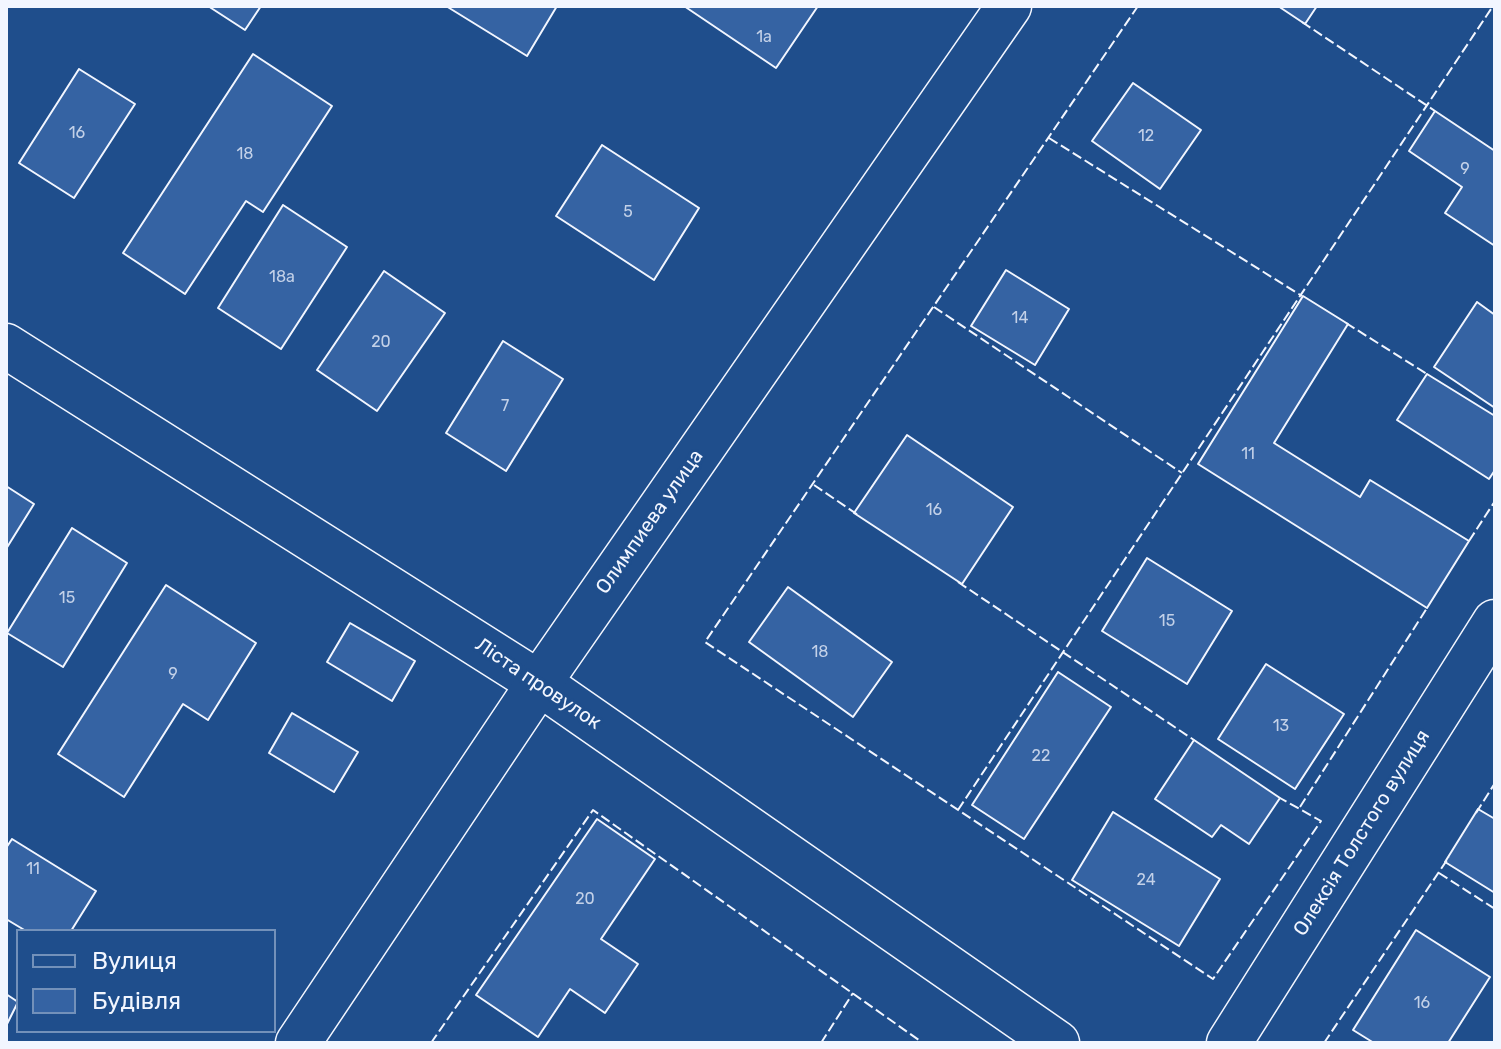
<!DOCTYPE html>
<meta charset="utf-8">
<style>
body{margin:0}
#map{position:relative;width:1501px;height:1049px;overflow:hidden;background:#1f4e8c;font-family:Rubik,sans-serif}
canvas{display:block}
.frame{position:absolute;inset:0;border:8px solid #f2f6ff;pointer-events:none}
.legend{position:absolute;left:16px;top:929px;width:260px;height:104px;box-sizing:border-box;background:#1f4e8c;border:2px solid #7391ba;margin:0;padding:10px 14px;list-style:none;font-size:24px;color:#f2f6ff}
.legend li{display:flex;align-items:center;gap:16px;height:40px}
.legend b{width:40px;border:2px solid #7391ba}
</style>
<div id="map">
<canvas width="1501" height="1049"></canvas>
<div class="frame"></div>
<ul class="legend">
<li><b style="height:10px;background:#1f4e8c"></b>Вулиця</li>
<li><b style="height:22px;background:#3563a3"></b>Будівля</li>
</ul>
</div>
<script>
const ctx = document.querySelector('canvas').getContext('2d');
ctx.lineJoin = 'round';
function fill(path, color) {
  ctx.fillStyle = color;
  ctx.fill(path, 'evenodd');
}
function toPath(rows) {
  const path = new Path2D();
  for (const r of rows) {
    path.moveTo(r[0], r[1]);
    for (let i = 2; i < r.length; i += 2) path.lineTo(r[i], r[i + 1]);
  }
  return path;
}
function stroke(path, color, width, dash) {
  ctx.strokeStyle = color;
  ctx.lineWidth = width;
  ctx.lineCap = dash ? 'butt' : 'round';
  ctx.setLineDash(dash || []);
  ctx.stroke(path);
}
function drawText(font, color, halo, rows, align = 'center') {
  ctx.font = font + ' Rubik,sans-serif';
  ctx.lineWidth = 6;
  ctx.setLineDash([]);
  ctx.textBaseline = 'middle';
  ctx.strokeStyle = halo;
  ctx.fillStyle = color;
  for (const [text, x, y, turn = 0] of rows) {
    ctx.save();
    ctx.translate(x, y);
    ctx.rotate((+turn || 0) * Math.PI / 180);
    ctx.textAlign = isNaN(turn) ? turn : align;
    if (halo) ctx.strokeText(text, 0, 0);
    ctx.fillText(text, 0, 0);
    ctx.restore();
  }
}
const building = toPath([
 [208,6,261,6,245,30,208,6],
 [446,6,557,6,527,56,446,6],
 [684,6,818,6,776,68,684,6],
 [1278,6,1317,6,1305,24,1278,6],
 [253,54,332,106,263,212,246,201,185,294,123,253,253,54],
 [79,69,135,104,74,198,19,163,79,69],
 [1133,83,1201,130,1160,189,1092,141,1133,83],
 [1435,111,1495,151,1495,246,1445,213,1462,187,1409,151,1435,111],
 [602,145,699,208,654,280,556,216,602,145],
 [283,205,347,247,281,349,218,308,283,205],
 [1006,270,1069,309,1035,365,971,326,1006,270],
 [384,271,445,313,377,411,317,370,384,271],
 [1303,296,1348,324,1274,443,1360,497,1370,480,1469,541,1427,608,1198,464,1303,296],
 [1477,302,1495,315,1495,408,1434,367,1477,302],
 [503,341,563,379,506,471,446,433,503,341],
 [1427,374,1495,416,1495,470,1489,479,1397,420,1427,374],
 [907,435,1013,507,962,584,854,513,907,435],
 [6,486,34,504,6,549,6,486],
 [72,528,127,563,63,667,7,633,72,528],
 [1147,558,1232,611,1187,684,1102,631,1147,558],
 [166,585,256,643,208,720,183,704,124,797,58,754,166,585],
 [788,587,892,662,853,717,749,642,788,587],
 [350,623,415,661,392,701,327,662,350,623],
 [1266,664,1344,714,1295,789,1218,739,1266,664],
 [1058,672,1111,707,1024,839,972,805,1058,672],
 [292,713,358,752,334,792,269,753,292,713],
 [1194,740,1280,798,1249,844,1221,825,1212,837,1155,799,1194,740],
 [1478,809,1495,819,1495,893,1445,862,1478,809],
 [1113,812,1220,879,1179,946,1072,880,1113,812],
 [597,819,655,859,601,939,638,964,605,1013,570,989,538,1037,476,995,597,819],
 [12,839,96,891,71,931,26,931,6,919,6,848,12,839],
 [1416,930,1490,977,1448,1043,1374,1043,1353,1030,1416,930],
 [6,994,18,1002,6,1026,6,994]
]);
const street = toPath([
 [6,346,539,683,1057,1043],
 [1229,1043,1495,622]
]);
const secondary = toPath([
 [298,1043,539,683,1009,6]
]);
const fence = toPath([
 [1138,6,705,642,1213,979,1321,821,1280,798],
 [1302,22,1435,111],
 [1049,138,1302,296],
 [934,307,1182,473],
 [1346,323,1427,374],
 [814,485,858,515],
 [1469,541,1495,501],
 [958,582,1194,740],
 [1300,807,1427,608],
 [958,810,1493,6],
 [1476,813,1495,783],
 [1439,873,1495,909],
 [431,1043,593,810,923,1043],
 [821,1043,853,993],
 [1324,1043,1449,857]
]);
const numberNames = [
 ["1а",764,37],
 ["16",77,133],
 ["12",1146,136],
 ["18",245,154],
 ["9",1465,169],
 ["5",628,212],
 ["18а",282,277],
 ["14",1020,318],
 ["20",381,342],
 ["7",505,406],
 ["11",1248,454],
 ["16",934,510],
 ["15",67,598],
 ["15",1167,621],
 ["18",820,652],
 ["9",173,674],
 ["13",1281,726],
 ["22",1041,756],
 ["11",33,869],
 ["24",1146,880],
 ["20",585,899],
 ["16",1422,1003]
];
const streetNames = [
 ["Олимпиева улица",650,522,-55],
 ["Ліста провулок",538,684,34],
 ["Олексія Толстого вулиця",1362,833,-58]
];
fill(building, '#3563a3');
stroke(building, '#f2f6ff', 2);
stroke(street, '#f2f6ff', 47);
stroke(secondary, '#f2f6ff', 47);
stroke(street, '#1f4e8c', 44);
stroke(secondary, '#1f4e8c', 44);
stroke(fence, '#f2f6ff', 2, [10, 4]);
drawText('16px', '#c3d1e8', null, numberNames);
drawText('20px', '#f2f6ff', '#1f4e8c', streetNames);
</script>
